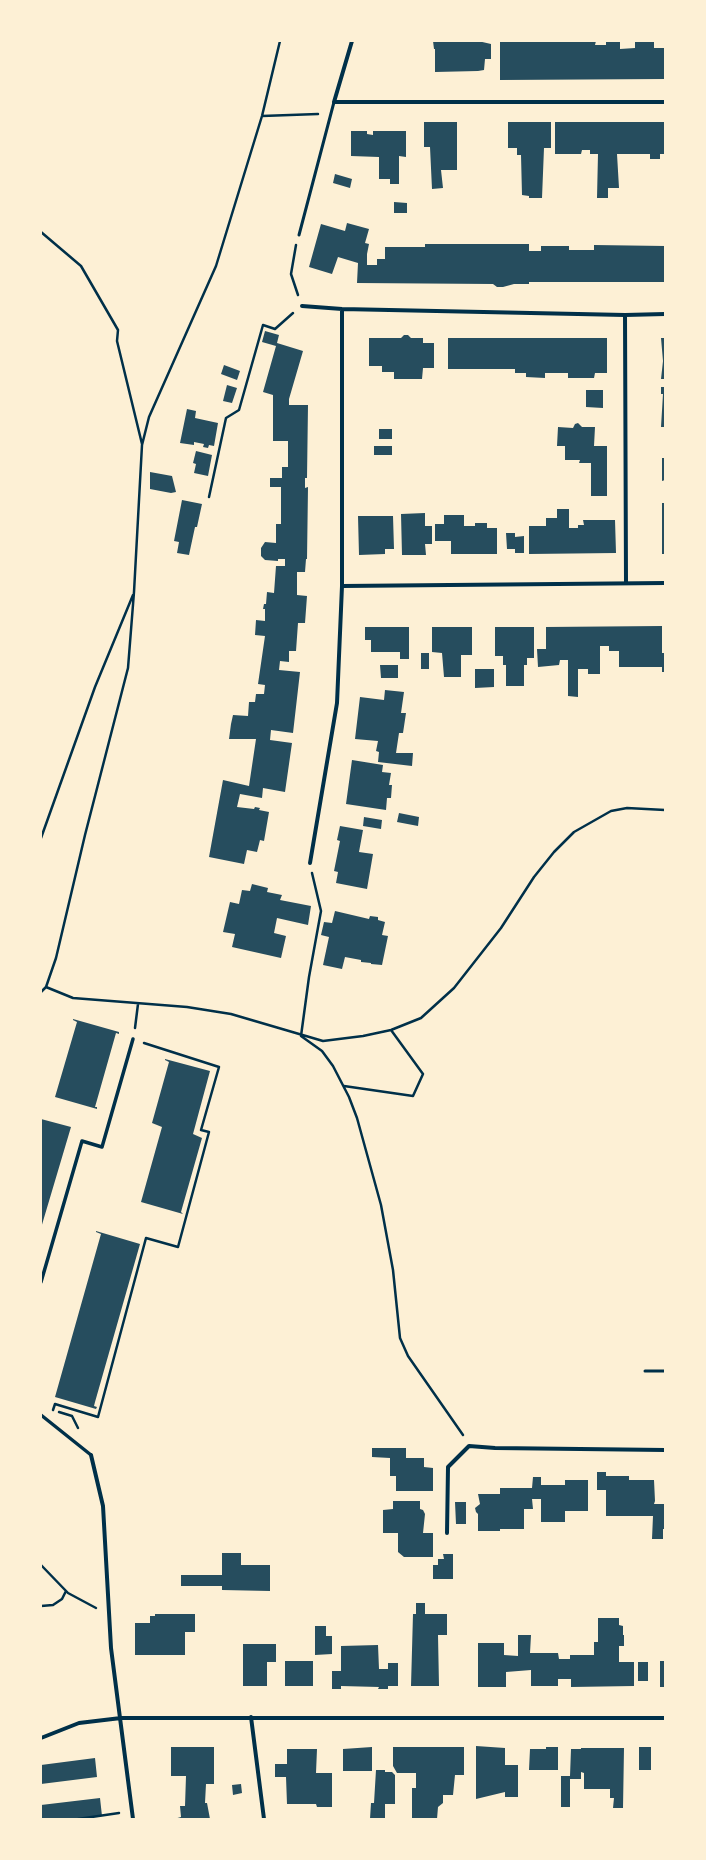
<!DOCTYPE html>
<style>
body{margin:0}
#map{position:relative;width:706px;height:1860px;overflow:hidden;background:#fdf0d5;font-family:"IBM Plex Serif",serif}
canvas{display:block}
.frame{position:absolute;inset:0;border:42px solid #fdf0d5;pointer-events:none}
</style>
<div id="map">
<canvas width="706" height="1860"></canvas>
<div class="frame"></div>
</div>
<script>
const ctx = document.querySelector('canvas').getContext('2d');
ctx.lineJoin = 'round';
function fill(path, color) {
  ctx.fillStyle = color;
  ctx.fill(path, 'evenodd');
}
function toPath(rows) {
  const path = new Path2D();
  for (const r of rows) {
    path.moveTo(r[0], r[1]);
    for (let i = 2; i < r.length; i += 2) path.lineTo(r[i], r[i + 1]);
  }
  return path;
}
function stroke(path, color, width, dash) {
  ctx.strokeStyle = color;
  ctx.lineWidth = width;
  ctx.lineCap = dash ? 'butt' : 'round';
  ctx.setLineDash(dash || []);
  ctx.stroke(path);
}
const building = toPath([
 [433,41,478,41,491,44,491,59,485,59,484,70,478,71,435,72,435,49,434,49],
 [500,41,596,41,595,45,606,45,606,41,620,41,620,49,635,48,635,41,654,41,654,48,665,48,665,79,500,80],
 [424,122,457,122,457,170,441,170,443,188,432,189,430,147,424,147],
 [508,122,551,122,551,148,544,148,542,198,529,198,529,196,522,195,521,155,517,155,517,148,508,148],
 [555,122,665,122,665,154,660,154,660,159,650,159,650,154,617,154,619,188,608,188,608,198,597,198,598,154,590,154,590,150,582,150,581,154,555,154],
 [351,131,367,131,367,134,373,135,373,131,406,131,406,157,399,156,399,184,390,184,390,179,379,179,379,157,351,156],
 [335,174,352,179,350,188,333,183],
 [394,202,407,203,407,213,394,213],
 [347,223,369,229,365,243,369,244,367,254,367,265,377,265,377,259,385,259,385,247,425,247,425,244,529,244,529,251,541,251,541,246,569,246,569,250,594,250,594,245,665,246,665,282,529,282,529,284,514,284,503,287,497,287,493,284,357,283,358,263,338,257,332,274,309,267,321,224,345,231],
 [265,331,279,335,277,343,303,351,289,399,289,405,308,405,307,478,305,478,305,488,308,487,307,559,306,559,305,572,297,572,297,595,307,596,305,623,298,623,296,651,289,651,289,662,280,661,279,670,300,672,293,733,271,730,270,740,292,743,285,792,263,788,262,798,240,794,237,807,254,809,255,807,260,808,259,810,269,812,264,841,260,840,257,852,247,850,244,864,209,857,223,780,249,786,256,739,229,739,231,724,233,715,248,716,249,702,255,702,256,694,264,694,265,685,258,684,265,636,255,635,256,620,265,621,265,609,263,609,264,604,266,604,267,592,274,593,276,566,285,566,285,559,278,559,278,561,265,560,261,556,261,548,265,542,276,543,276,524,281,524,281,487,270,487,270,478,282,478,282,467,288,467,288,441,273,441,273,395,263,392,276,346,262,342],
 [404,335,408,335,411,338,423,338,423,343,434,343,434,368,423,368,422,379,394,379,394,372,382,372,382,366,369,366,369,338,401,338],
 [448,338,607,338,607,373,595,373,594,378,568,378,568,373,545,373,545,378,526,377,526,373,515,373,515,369,448,369],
 [661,338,665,338,665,379,661,379,663,361],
 [224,365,240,371,237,380,221,374],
 [227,385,237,388,232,403,223,401],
 [661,387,665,387,665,427,661,427,663,394,661,394],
 [586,390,603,390,603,408,586,407],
 [187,409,196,411,195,418,218,423,214,446,209,445,208,448,203,447,204,444,194,442,194,445,180,443],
 [578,423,582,427,595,427,594,446,607,446,607,496,591,496,591,463,579,463,580,460,565,460,565,446,557,446,558,427,573,428,575,424],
 [379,429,392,429,392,439,379,439],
 [374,446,392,446,392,455,374,455],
 [196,451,212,455,208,476,194,473,196,464,193,463],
 [662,458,665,458,665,480,662,481],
 [150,472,172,476,176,492,171,493,150,489],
 [182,500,202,504,197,527,195,527,189,555,177,553,179,542,174,541],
 [662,503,665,503,665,554,662,554],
 [557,509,569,509,569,528,578,528,578,525,584,525,583,520,615,520,616,553,529,554,529,526,546,526,546,518,557,518],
 [425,513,425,526,432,526,432,544,425,544,426,555,402,555,401,514],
 [444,515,464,515,464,526,475,526,475,523,487,523,487,528,497,528,497,554,451,554,451,541,435,541,435,524,444,524],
 [358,516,393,516,394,549,385,549,385,554,359,555],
 [506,533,515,533,515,537,524,536,524,553,515,553,515,549,507,549],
 [662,626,662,653,665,653,665,672,662,672,662,667,619,667,619,651,609,651,609,646,600,646,600,674,588,674,588,669,578,669,578,697,568,696,568,660,560,660,559,665,538,667,537,649,546,649,546,627],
 [365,627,409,627,409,659,400,659,400,652,371,652,371,640,365,640],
 [432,627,472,627,472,655,461,655,461,677,444,677,442,653,432,652],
 [495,627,534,627,534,658,527,658,527,665,524,665,524,686,506,686,506,665,503,665,503,656,495,656],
 [421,653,429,653,429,669,421,669],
 [380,665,398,665,398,678,381,678],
 [475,669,494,669,494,687,475,688],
 [385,690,404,692,401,713,406,713,403,733,399,733,396,753,413,753,412,766,378,762,379,752,376,751,378,741,355,739,360,697,384,700],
 [352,760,383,765,382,772,391,773,389,785,392,785,391,798,387,798,386,810,346,804],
 [399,813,419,817,418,826,397,822],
 [364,817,382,820,381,829,363,826],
 [340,826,363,830,359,852,373,854,367,889,336,883,338,872,334,871,340,841,337,840],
 [252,884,268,888,267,892,282,895,280,900,311,906,308,925,277,918,274,933,286,936,281,958,232,947,235,934,223,932,230,902,239,904,242,890,250,891],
 [335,911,369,919,370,916,378,917,378,920,385,922,382,935,388,936,382,965,371,964,371,963,361,962,361,960,345,957,342,969,323,965,329,937,321,935,324,922,332,923],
 [73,1019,119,1032,119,1034,116,1033,99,1093,95,1107,97,1107,97,1109,55,1097,77,1022,73,1020],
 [165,1059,210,1071,193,1134,202,1138,181,1212,183,1214,141,1202,162,1127,152,1123,169,1062,165,1060],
 [41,1119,71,1127,41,1228],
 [96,1231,140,1244,95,1402,94,1406,97,1407,96,1409,55,1397,101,1234,96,1232],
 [372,1448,406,1448,406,1458,424,1458,424,1467,433,1468,433,1491,396,1491,396,1476,390,1476,390,1458,372,1457],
 [597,1472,606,1472,606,1476,629,1476,629,1480,654,1480,655,1501,654,1504,665,1504,665,1529,663,1529,663,1539,652,1539,653,1516,606,1516,606,1490,597,1490],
 [533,1477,541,1477,541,1485,565,1485,565,1480,588,1480,588,1511,565,1511,565,1522,541,1522,541,1499,532,1499,533,1509,524,1509,524,1529,500,1529,500,1531,478,1531,478,1514,476,1512,475,1508,480,1504,478,1494,500,1494,500,1488,532,1488],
 [393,1501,420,1501,420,1509,423,1510,425,1514,423,1533,433,1533,433,1557,404,1557,398,1552,398,1533,383,1533,383,1510,393,1509],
 [455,1502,466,1502,466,1524,456,1524],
 [222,1553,241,1553,241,1565,270,1565,270,1591,222,1590,222,1586,181,1586,181,1575,222,1575],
 [443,1554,453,1554,453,1579,433,1579,433,1565,438,1565,438,1559,444,1559],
 [416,1603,425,1603,425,1614,447,1614,447,1635,438,1635,439,1686,411,1686,413,1614,416,1614],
 [155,1614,195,1614,195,1632,185,1632,185,1655,135,1655,135,1623,150,1623,150,1616,155,1616],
 [598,1618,619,1618,619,1625,623,1626,623,1635,624,1635,624,1646,619,1646,619,1662,634,1662,634,1686,571,1687,571,1679,558,1679,558,1686,531,1686,531,1670,506,1672,506,1687,478,1687,478,1643,504,1643,504,1655,518,1656,518,1635,531,1635,530,1653,558,1653,559,1659,570,1659,570,1655,594,1655,594,1642,598,1642],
 [315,1626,326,1626,326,1636,332,1636,332,1654,315,1655],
 [243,1644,276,1644,276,1662,267,1662,267,1686,243,1686],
 [378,1645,379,1669,388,1669,388,1663,398,1663,398,1686,388,1686,388,1689,378,1689,379,1687,341,1686,341,1689,332,1689,332,1671,341,1671,341,1646],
 [285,1661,313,1661,313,1686,285,1686],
 [660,1661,665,1661,665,1687,660,1687],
 [638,1662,648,1662,648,1681,638,1681],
 [476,1746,505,1748,505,1765,518,1765,518,1797,505,1797,505,1792,476,1799],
 [171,1747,214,1747,214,1784,206,1784,205,1803,207,1803,210,1819,174,1819,181,1817,180,1806,185,1806,186,1776,171,1776],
 [372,1747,372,1771,343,1771,343,1749],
 [393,1747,464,1747,464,1775,455,1775,453,1795,443,1795,443,1803,438,1807,437,1819,412,1819,412,1788,416,1788,416,1773,397,1773,393,1766],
 [546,1747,558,1747,558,1770,529,1770,530,1749,546,1749],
 [639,1747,651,1747,651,1770,639,1770],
 [581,1748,624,1748,623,1808,613,1808,614,1798,610,1798,610,1789,584,1789,584,1773,581,1772,581,1779,570,1779,570,1807,561,1807,561,1776,570,1776,571,1749,581,1749],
 [287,1749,317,1749,316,1773,332,1773,332,1807,317,1807,316,1804,287,1804,286,1777,275,1777,275,1764,287,1764],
 [95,1758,97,1777,41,1784,41,1765],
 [376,1770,385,1770,385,1772,392,1772,395,1775,395,1804,385,1804,385,1819,370,1819,371,1803,374,1803],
 [241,1784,242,1793,233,1795,232,1785],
 [100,1798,102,1816,76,1819,41,1819,41,1805]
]);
const path = toPath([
 [262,116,318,114],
 [41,232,81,266,118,330,117,341,142,444],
 [296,245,291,274,298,295],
 [209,497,226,418,239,410,263,325,275,329,293,313],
 [41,838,95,687,133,595],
 [312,873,321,911,309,977,301,1036,322,1051,333,1066,349,1097,357,1118,381,1205,393,1270,400,1338,408,1356,463,1435],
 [46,987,73,998,187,1007,231,1014,323,1041,363,1036,391,1030,421,1018,454,988,501,928,534,877,554,852,574,832,611,811,627,808,665,810],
 [41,992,46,987,56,958,85,835,128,668,134,592,142,445,149,417,216,266,262,116,280,41],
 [135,1028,138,1004],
 [344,1086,413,1096,423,1074,391,1030],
 [53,1410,55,1404,98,1417,146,1238,178,1247,209,1132,201,1130,219,1067,144,1043],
 [59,1412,72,1416,78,1428],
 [41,1565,68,1593,96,1608],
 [41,1606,53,1605,62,1599,66,1591],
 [78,1819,119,1813]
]);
const service = toPath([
 [299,235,334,102],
 [645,1371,665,1371]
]);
const pedestrian = toPath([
 [41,1282,82,1141,102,1147,133,1039],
 [41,1415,91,1455]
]);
const minor = toPath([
 [352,41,334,102,665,102],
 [302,306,342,309,625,315,665,314],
 [625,315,626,583],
 [342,586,665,583],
 [310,863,337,703,342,586,342,309],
 [91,1455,103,1506,111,1648,133,1819],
 [447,1533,448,1467,469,1446,495,1448,665,1450],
 [251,1717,264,1819],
 [41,1738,79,1723,121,1718,665,1718]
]);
fill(building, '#264d5e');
stroke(path, '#003049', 2.5);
stroke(service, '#003049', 3);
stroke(pedestrian, '#003049', 3.5);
stroke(minor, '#003049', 4);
</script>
